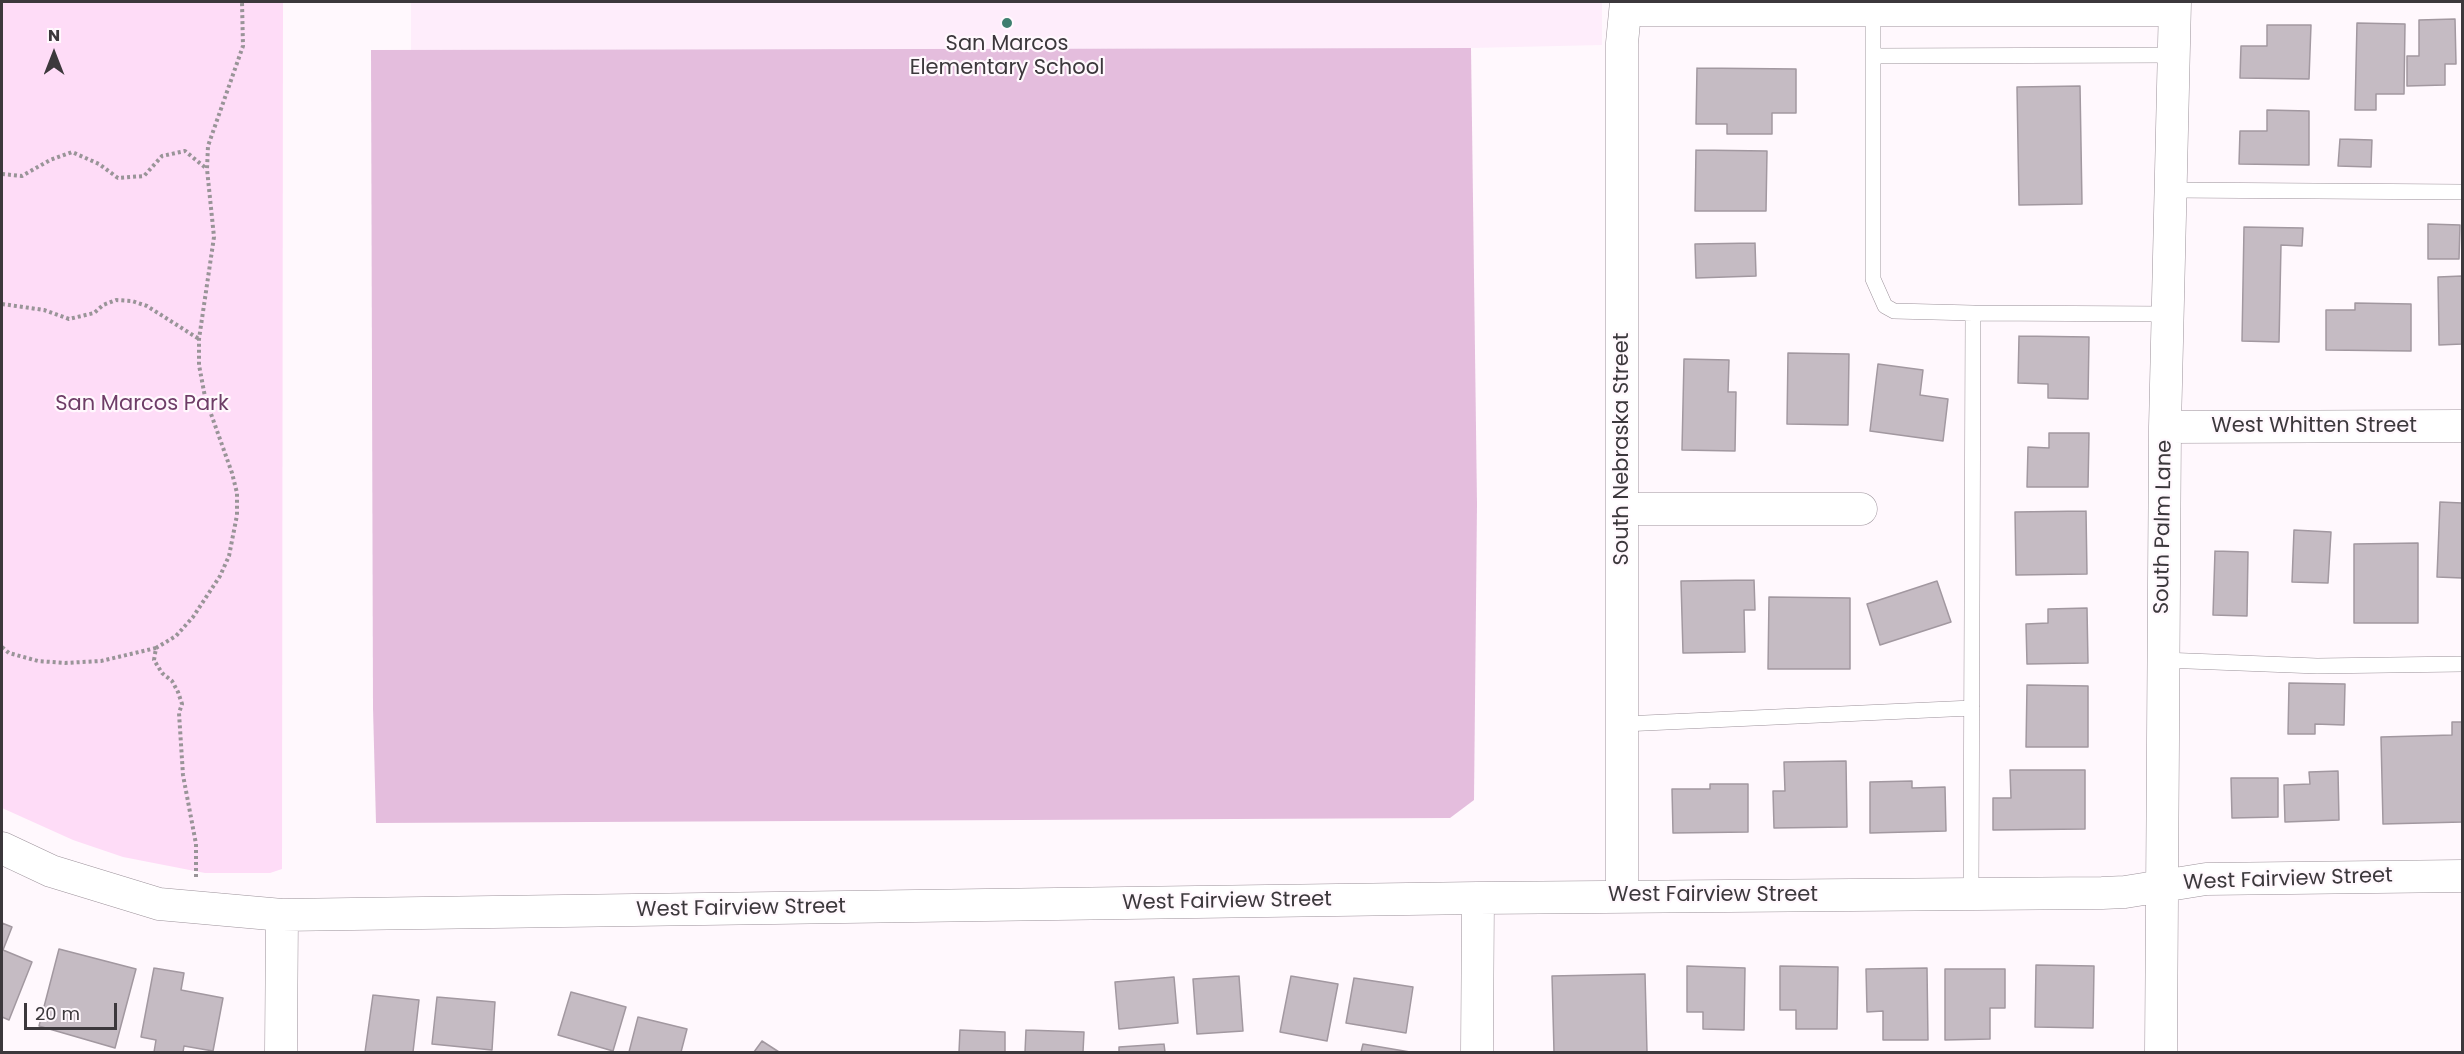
<!DOCTYPE html>
<style>
body{margin:0}
#map{position:relative;width:2464px;height:1054px;overflow:hidden;background:#fff8fd;font-family:Poppins,sans-serif}
canvas{display:block}
.frame{position:absolute;inset:0;border:3px solid #3c383c;pointer-events:none}
.north{position:absolute;left:24px;top:24px;width:60px;height:60px;-webkit-text-stroke:4px #fff8fd;paint-order:stroke;rotate:0deg;font-size:16px;font-weight:700;line-height:24px;text-align:center;color:#3c383c}
.north::after{content:'';display:block;margin:auto;width:21px;height:27px;background:#3c383c;clip-path:polygon(50% 0,100% 100%,50% 72%,0 100%)}
.scale{position:absolute;left:24px;top:1003px;width:93px;height:27px;box-sizing:border-box;border:3px solid #3c383c;border-top:0;padding-left:8px;font-size:18px;line-height:21px;white-space:nowrap;color:#3c383c;-webkit-text-stroke:4px #fff8fd;paint-order:stroke}
</style>
<div id="map">
<canvas width="2464" height="1054"></canvas>
<div class="frame"></div>
<div class="north">N</div>
<div class="scale">20 m</div>
</div>
<script>
const ctx = document.querySelector('canvas').getContext('2d');
ctx.lineJoin = 'round';
function fill(path, color) {
  ctx.fillStyle = color;
  ctx.fill(path, 'evenodd');
}
function toPath(rows) {
  const path = new Path2D();
  for (const r of rows) {
    path.moveTo(r[0], r[1]);
    for (let i = 2; i < r.length; i += 2) path.lineTo(r[i], r[i + 1]);
  }
  return path;
}
function stroke(path, color, width, dash) {
  ctx.strokeStyle = color;
  ctx.lineWidth = width;
  ctx.lineCap = dash ? 'butt' : 'round';
  ctx.setLineDash(dash || []);
  ctx.stroke(path);
}
function drawText(font, color, halo, rows, align = 'center') {
  ctx.font = font + ' Poppins,sans-serif';
  ctx.lineWidth = 4.5;
  ctx.setLineDash([]);
  ctx.textBaseline = 'middle';
  ctx.strokeStyle = halo;
  ctx.fillStyle = color;
  for (const [text, x, y, turn = 0] of rows) {
    ctx.save();
    ctx.translate(x, y);
    ctx.rotate((+turn || 0) * Math.PI / 180);
    ctx.textAlign = isNaN(turn) ? turn : align;
    if (halo) ctx.strokeText(text, 0, 0);
    ctx.fillText(text, 0, 0);
    ctx.restore();
  }
}
const built = toPath([
 [411,2,1602,2,1602,45,1471,48,411,50]
]);
const green = toPath([
 [2,2,283,2,282,869,270,873,205,873,123,857,73,840,2,808]
]);
const water = toPath([
 [1471,48,1477,504,1474,800,1450,818,376,823,373,708,371,50]
]);
const building = toPath([
 [2455,19,2456,64,2445,64,2445,85,2407,86,2407,56,2419,56,2419,20,2455,19],
 [2357,23,2405,24,2404,94,2376,94,2376,110,2355,110,2357,23],
 [2267,25,2311,25,2309,79,2240,78,2241,46,2267,46,2267,25],
 [1697,68,1796,69,1796,113,1772,113,1772,134,1727,134,1727,124,1696,124,1697,68],
 [2080,86,2082,204,2019,205,2017,87,2080,86],
 [2267,110,2309,111,2309,165,2239,164,2240,131,2267,131,2267,110],
 [2340,139,2372,140,2371,167,2338,166,2340,139],
 [1696,150,1767,151,1766,211,1695,211,1696,150],
 [2428,224,2460,225,2459,259,2428,259,2428,224],
 [2244,227,2303,228,2302,246,2281,245,2279,342,2242,341,2244,227],
 [1755,243,1756,276,1696,278,1695,244,1755,243],
 [2462,276,2462,344,2439,345,2438,277,2462,276],
 [2355,303,2411,304,2411,351,2326,350,2326,310,2355,310,2355,303],
 [2019,336,2089,337,2088,399,2048,398,2048,384,2018,383,2019,336],
 [1788,353,1849,354,1848,425,1787,424,1788,353],
 [1684,359,1729,360,1728,392,1736,392,1735,451,1682,450,1684,359],
 [1878,364,1923,370,1920,395,1948,399,1943,441,1870,431,1878,364],
 [2049,433,2089,433,2088,487,2027,487,2028,447,2049,448,2049,433],
 [2440,502,2462,503,2462,578,2437,577,2440,502],
 [2086,511,2087,574,2016,575,2015,512,2086,511],
 [2294,530,2331,532,2328,583,2292,582,2294,530],
 [2418,543,2418,623,2354,623,2354,544,2418,543],
 [2215,551,2248,552,2247,616,2213,615,2215,551],
 [1754,580,1755,610,1744,610,1745,652,1683,653,1681,581,1754,580],
 [1937,581,1951,622,1880,645,1867,604,1937,581],
 [1769,597,1850,598,1850,669,1768,669,1769,597],
 [2087,608,2088,663,2027,664,2026,624,2048,623,2048,609,2087,608],
 [2289,683,2345,684,2344,725,2315,724,2315,734,2288,734,2289,683],
 [2027,685,2088,686,2088,747,2026,747,2027,685],
 [2452,722,2462,722,2462,822,2383,824,2381,737,2452,735,2452,722],
 [1846,761,1847,827,1774,828,1773,791,1785,791,1784,762,1846,761],
 [2010,770,2085,770,2085,829,1993,830,1993,798,2011,798,2010,770],
 [2338,771,2339,820,2285,822,2284,785,2310,784,2309,772,2338,771],
 [2231,778,2278,778,2278,817,2232,818,2231,778],
 [1912,781,1912,788,1945,787,1946,831,1870,833,1870,782,1912,781],
 [1710,784,1748,784,1748,832,1673,833,1672,789,1710,789,1710,784],
 [2,923,12,927,3,950,32,962,9,1020,2,1017,2,923],
 [59,949,136,969,115,1048,39,1026,59,949],
 [2036,965,2094,966,2093,1028,2035,1027,2036,965],
 [1687,966,1745,968,1744,1030,1703,1029,1703,1012,1687,1012,1687,966],
 [1780,966,1838,967,1837,1029,1796,1029,1796,1010,1780,1010,1780,966],
 [154,968,184,973,181,990,223,998,213,1051,184,1046,183,1052,154,1052,156,1040,141,1037,154,968],
 [1927,968,1928,1040,1883,1040,1883,1011,1867,1012,1866,969,1927,968],
 [1945,969,2005,969,2005,1008,1990,1008,1990,1039,1945,1040,1945,969],
 [1645,974,1647,1052,1554,1052,1552,976,1645,974],
 [1239,976,1243,1031,1197,1034,1193,979,1239,976],
 [1291,976,1338,984,1327,1041,1280,1032,1291,976],
 [1174,977,1178,1023,1119,1029,1115,982,1174,977],
 [1354,978,1413,987,1406,1033,1346,1023,1354,978],
 [571,992,626,1007,613,1051,558,1035,571,992],
 [373,995,419,1000,413,1052,365,1052,373,995],
 [437,997,495,1002,492,1050,432,1044,437,997],
 [638,1017,687,1029,681,1052,629,1052,638,1017],
 [960,1030,1005,1032,1005,1052,959,1052,960,1030],
 [1026,1030,1084,1032,1083,1052,1025,1052,1026,1030],
 [762,1041,779,1052,754,1052,762,1041],
 [1164,1044,1165,1052,1119,1052,1119,1047,1164,1044],
 [1363,1044,1410,1052,1361,1052,1363,1044]
]);
const path = toPath([
 [2,174,22,176,50,160,72,152,99,164,118,178,144,176,162,156,185,151,207,169],
 [2,304,44,310,69,319,94,313,103,305,116,300,132,301,147,306,199,339],
 [2,647,9,653,38,661,65,663,101,661,156,648],
 [196,877,196,844,183,775,179,713,182,704,178,692,172,681,162,673,154,660,156,648,176,636,193,617,220,576,229,556,237,515,237,493,232,473,205,397,199,365,199,339,214,237,207,169,208,146,243,46,242,2]
]);
const lane = toPath([
 [1873,10,1873,279,1885,306,1894,311,1973,313],
 [1873,56,2174,55],
 [2170,190,2462,192],
 [2163,660,2317,666,2462,664],
 [1623,724,1972,708],
 [1971,894,1973,313,2168,314]
]);
const street = toPath([
 [1626,10,2174,10],
 [2165,427,2462,426],
 [1622,509,1861,509],
 [2,848,51,871,159,904,282,915,1478,898,2102,893,2125,892,2206,879,2462,876],
 [1622,897,1622,43,1626,2],
 [281,1052,282,915],
 [1477,1052,1478,898],
 [2161,1052,2165,427,2175,2]
]);
const markers = [
 [1007,23,6,"#3e7f6f"]
];
const poiNames = [
 ["San Marcos",1007,45],
 ["Elementary School",1007,69]
];
const parkNames = [
 ["San Marcos Park",142,405]
];
const streetNames = [
 ["West Whitten Street",2314,427],
 ["South Nebraska Street",1623,449,-90],
 ["South Palm Lane",2164,527,-89],
 ["West Fairview Street",2288,880,-2],
 ["West Fairview Street",1713,896],
 ["West Fairview Street",1227,902,-1],
 ["West Fairview Street",741,909,-1]
];
fill(built, '#feedfb');
fill(green, '#fedcf7');
fill(water, '#e4bddd');
fill(building, '#c5bbc3');
stroke(building, '#a298a0', 1.5);
stroke(lane, '#9c929a', 16);
stroke(street, '#9c929a', 33);
stroke(path, '#999498', 4, [3, 3]);
stroke(lane, '#fff', 15);
stroke(street, '#fff', 32);
for (const [x, y, r, color] of markers) {
  const dot = new Path2D();
  dot.arc(x, y, r, 0, 2 * Math.PI);
  ctx.fillStyle = color;
  ctx.fill(dot);
  stroke(dot, '#fff8fd', 2);
}
drawText('21px', '#3c383c', '#fff8fd', poiNames);
drawText('21px', '#6e3d67', '#fff8fd', parkNames);
drawText('21px', '#3c383c', '#fff8fd', streetNames);
</script>
